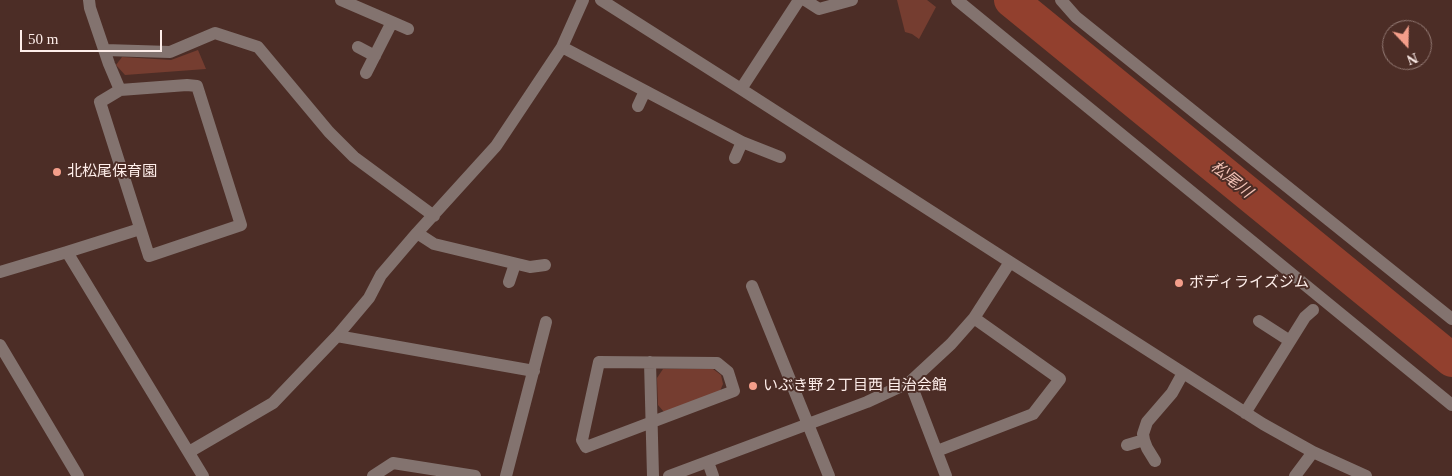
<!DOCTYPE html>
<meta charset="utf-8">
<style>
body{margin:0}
#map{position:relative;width:1452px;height:476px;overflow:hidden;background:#4c2d26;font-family:"Times New Roman",serif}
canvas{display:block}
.north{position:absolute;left:1382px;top:20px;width:50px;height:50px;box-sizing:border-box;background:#4c2d26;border:1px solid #937a74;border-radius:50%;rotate:159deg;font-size:14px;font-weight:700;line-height:20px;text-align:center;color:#feeeea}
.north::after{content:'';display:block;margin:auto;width:18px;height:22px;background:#f49e8a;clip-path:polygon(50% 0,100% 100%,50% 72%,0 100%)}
.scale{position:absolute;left:20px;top:30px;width:142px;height:22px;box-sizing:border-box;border:2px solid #feeeea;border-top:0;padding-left:6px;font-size:15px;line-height:18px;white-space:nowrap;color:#feeeea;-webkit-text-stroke:4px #4c2d26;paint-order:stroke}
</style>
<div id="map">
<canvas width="1452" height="476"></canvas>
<div class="north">N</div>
<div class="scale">50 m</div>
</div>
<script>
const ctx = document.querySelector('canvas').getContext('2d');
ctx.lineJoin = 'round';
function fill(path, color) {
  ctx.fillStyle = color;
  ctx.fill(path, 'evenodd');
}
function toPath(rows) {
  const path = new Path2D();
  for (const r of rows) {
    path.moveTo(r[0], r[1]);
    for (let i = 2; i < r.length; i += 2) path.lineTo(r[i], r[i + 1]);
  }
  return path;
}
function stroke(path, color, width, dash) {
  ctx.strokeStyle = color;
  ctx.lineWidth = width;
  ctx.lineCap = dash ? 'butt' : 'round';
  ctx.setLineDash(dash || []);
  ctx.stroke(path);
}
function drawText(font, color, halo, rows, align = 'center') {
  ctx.font = font + ' "Times New Roman","Noto Sans JP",serif';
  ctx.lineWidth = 4;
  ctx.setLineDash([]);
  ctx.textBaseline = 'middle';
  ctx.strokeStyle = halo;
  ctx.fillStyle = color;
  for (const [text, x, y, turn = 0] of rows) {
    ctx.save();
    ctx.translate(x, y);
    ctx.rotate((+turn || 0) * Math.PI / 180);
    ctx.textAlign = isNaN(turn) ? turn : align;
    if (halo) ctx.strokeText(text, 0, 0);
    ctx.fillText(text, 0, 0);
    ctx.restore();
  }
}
const green = toPath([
 [897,0,927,0,936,7,919,39,912,34,905,32],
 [198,50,206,69,125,75,116,65,122,57,171,60],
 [663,369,713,369,721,375,723,384,720,391,664,412,658,405,657,378]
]);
const river = toPath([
 [1011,0,1452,360]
]);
const minor = toPath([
 [89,0,90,8,109,64,120,90],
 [341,0,392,22,366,73],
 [601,0,741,89,1010,262,1263,424,1313,452,1366,476],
 [805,0,819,9,852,0],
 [957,0,1452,405],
 [1061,0,1076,17,1452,319],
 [392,22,408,29],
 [358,47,375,56],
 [562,47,742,142,780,157],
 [105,50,170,52,215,33,258,47,329,132,354,157,434,216],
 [187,85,197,86,241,225,149,256,100,102,120,90,187,85],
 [741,89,799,0],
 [638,106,645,91],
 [735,158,742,142],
 [417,233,434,244,530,267,545,265],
 [67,252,140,229],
 [0,272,67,252,203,476],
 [509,282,515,264],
 [752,286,829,476],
 [1259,321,1290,341],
 [337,336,534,371],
 [0,345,78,476],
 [599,362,717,363,728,372,734,391,586,447,582,440,599,362],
 [650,362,653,476],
 [910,382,946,476],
 [1245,413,1305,317,1313,310],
 [1127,445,1144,440],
 [937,451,1033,414,1060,379,974,318],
 [189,452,273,403,337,336,369,298,381,275,417,233,496,146,562,47,583,0],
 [1155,461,1147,448,1144,440,1143,434,1147,422,1172,393,1183,373],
 [708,462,713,476],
 [373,476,393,463,475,476],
 [506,476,546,322],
 [669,476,867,402,910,382,951,344,974,318,1010,262],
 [1295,476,1313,452]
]);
const markers = [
 [57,172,5,"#f49e8a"],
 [1179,283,5,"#f49e8a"],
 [753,386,5,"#f49e8a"]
];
const poiNames = [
 ["北松尾保育園",67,172],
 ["ボディライズジム",1189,283],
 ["いぶき野２丁目西 自治会館",763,386]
];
const waterNames = [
 ["松尾川",1231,180,39]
];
fill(green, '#753d30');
stroke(river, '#92402e', 34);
stroke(minor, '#83736f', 12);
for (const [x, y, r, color] of markers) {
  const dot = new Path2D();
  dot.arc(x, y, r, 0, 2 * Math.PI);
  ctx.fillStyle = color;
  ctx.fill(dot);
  stroke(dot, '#4c2d26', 2);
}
drawText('15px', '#feeeea', '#4c2d26', poiNames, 'left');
drawText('italic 16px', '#f1c1b5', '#4c2d26', waterNames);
</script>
